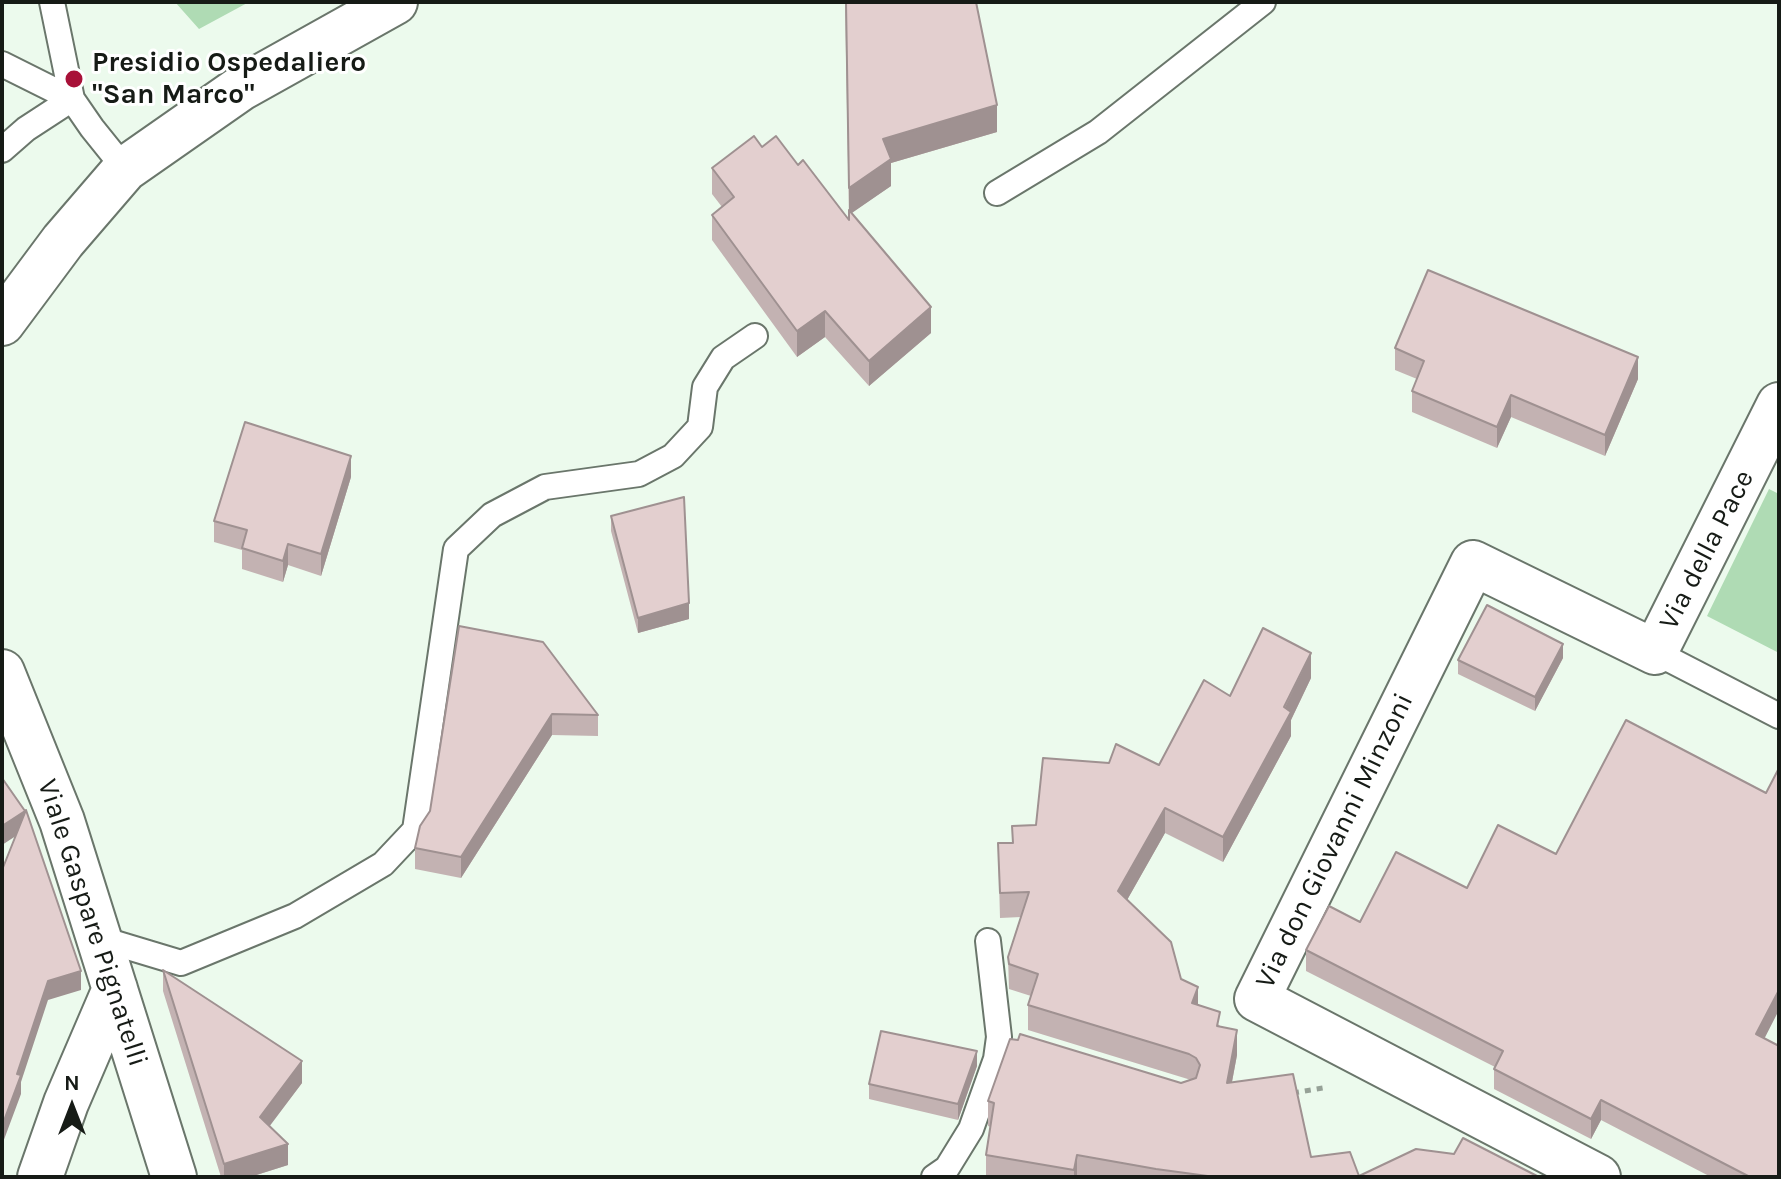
<!DOCTYPE html>
<style>
body{margin:0}
#map{position:relative;width:1781px;height:1179px;overflow:hidden;background:#ecfaed;font-family:Karla,sans-serif}
canvas{display:block}
.frame{position:absolute;inset:0;border:4px solid #161b16;pointer-events:none}
.north{position:absolute;left:32px;top:1067px;width:80px;height:80px;-webkit-text-stroke:6px #fff;paint-order:stroke;rotate:0deg;font-size:22px;font-weight:700;line-height:32px;text-align:center;color:#161b16}
.north::after{content:'';display:block;margin:auto;width:28px;height:36px;background:#161b16;clip-path:polygon(50% 0,100% 100%,50% 72%,0 100%)}
</style>
<div id="map">
<canvas width="1781" height="1179"></canvas>
<div class="frame"></div>
<div class="north">N</div>
</div>
<script>
const ctx = document.querySelector('canvas').getContext('2d');
ctx.lineJoin = 'round';
function fill(path, color) {
  ctx.fillStyle = color;
  ctx.fill(path, 'evenodd');
}
function toPath(rows) {
  const path = new Path2D();
  for (const r of rows) {
    path.moveTo(r[0], r[1]);
    for (let i = 2; i < r.length; i += 2) path.lineTo(r[i], r[i + 1]);
  }
  return path;
}
function stroke(path, color, width, dash) {
  ctx.strokeStyle = color;
  ctx.lineWidth = width;
  ctx.lineCap = dash ? 'butt' : 'round';
  ctx.setLineDash(dash || []);
  ctx.stroke(path);
}
function drawText(font, color, halo, rows, align = 'center') {
  ctx.font = font + ' Karla,sans-serif';
  ctx.lineWidth = 6;
  ctx.setLineDash([]);
  ctx.textBaseline = 'middle';
  ctx.strokeStyle = halo;
  ctx.fillStyle = color;
  for (const [text, x, y, turn = 0] of rows) {
    ctx.save();
    ctx.translate(x, y);
    ctx.rotate((+turn || 0) * Math.PI / 180);
    ctx.textAlign = isNaN(turn) ? turn : align;
    if (halo) ctx.strokeText(text, 0, 0);
    ctx.fillText(text, 0, 0);
    ctx.restore();
  }
}
const green = toPath([
 [175,2,249,2,199,29],
 [1769,489,1779,494,1779,653,1707,616]
]);
const path = toPath([
 [1293,1093,1323,1088]
]);
const service = toPath([
 [52,2,72,99,92,128,125,169],
 [2,64,72,99],
 [2,150,26,129,72,99],
 [997,193,1098,132,1263,2],
 [1655,652,1779,716],
 [98,938,181,963,295,916,383,864,415,830,456,549,492,515,545,487,639,474,673,456,700,427,705,387,723,358,755,336],
 [934,1177,947,1168,971,1129,996,1059,999,1037,988,941]
]);
const minor = toPath([
 [2,323,63,241,125,169,241,88,395,2],
 [2,672,62,821,174,1177],
 [40,1177,66,1103,115,989],
 [1598,1177,1257,999,1473,563,1655,652,1779,405]
]);
const wall = toPath([
 [845,2,997,132,891,163,891,186,851,213,931,333,869,386,825,337,797,357,712,240,712,215,722,207,712,194,712,168,762,147,798,165,849,220],
 [1395,348,1638,379,1605,456,1511,417,1497,448,1412,412,1412,391,1417,379,1395,370],
 [351,477,321,576,288,565,283,582,242,569,242,550,214,542,214,521],
 [611,516,689,619,638,633,611,531],
 [459,626,598,715,598,736,552,735,461,878,415,869,415,848,430,811],
 [1563,658,1535,711,1458,674,1458,660],
 [1311,678,1291,720,1291,736,1223,862,1165,833,1127,900,1198,1005,1220,1026,1237,1055,1232,1082,1311,1157,1359,1176,1539,1177,986,1177,986,1155,991,1127,988,1126,988,1101,1181,1083,1191,1080,1028,1030,1028,1005,1031,996,1009,989,1008,957,1021,917,1000,918,998,843,1012,843,1036,825,1109,763,1159,765,1230,696],
 [1360,922,1764,1039,1779,1177,1711,1177,1601,1120,1591,1139,1494,1089,1494,1069,1495,1067,1306,971,1306,950],
 [163,970,302,1083,269,1126,288,1165,250,1177,221,1177,163,991],
 [977,1066,958,1120,869,1099,869,1084]
]);
const shadedWall = toPath([
 [997,105,997,132,891,163,891,186,849,215,849,188,883,139],
 [931,307,931,333,869,386,869,361],
 [825,311,825,337,797,357,797,331],
 [1638,357,1638,379,1605,456,1605,435],
 [1511,395,1511,417,1497,448,1497,427],
 [351,456,351,477,321,576,321,554],
 [288,544,288,565,283,582,283,561],
 [689,603,689,619,638,633,638,618],
 [1563,644,1563,658,1535,711,1535,697],
 [1311,653,1311,678,1291,720,1291,736,1223,862,1223,837],
 [552,714,552,735,461,878,461,857],
 [1165,808,1165,833,1118,916,1118,891],
 [25,811,25,830,2,845,2,826],
 [81,971,81,990,48,1000,21,1082,21,1094,2,1145,2,1126,17,1074,48,981],
 [1198,987,1198,1012,1192,1003],
 [1779,990,1779,1010,1756,1055,1756,1034],
 [1237,1030,1237,1055,1227,1108,1227,1083],
 [977,1051,977,1066,958,1120,958,1104],
 [302,1061,302,1083,260,1139,260,1117],
 [1601,1100,1601,1120,1591,1139,1591,1119],
 [288,1144,288,1165,250,1177,224,1177,224,1164],
 [1077,1155,1077,1177,1074,1177,1074,1170]
]);
const building = toPath([
 [846,2,976,2,997,105,883,139,891,159,849,188,846,2],
 [754,136,762,147,776,136,798,165,803,160,849,220,849,210,931,307,869,361,825,311,797,331,712,215,734,197,712,168,754,136],
 [1428,270,1638,357,1605,435,1511,395,1497,427,1412,391,1424,361,1395,348,1428,270],
 [245,422,351,456,321,554,288,544,283,561,242,548,247,530,214,521,245,422],
 [684,497,689,603,638,618,611,516,684,497],
 [1487,605,1563,644,1535,697,1458,660,1487,605],
 [459,626,543,642,598,715,552,714,461,857,415,848,420,826,430,811,459,626],
 [1263,628,1311,653,1284,707,1291,712,1223,837,1165,808,1118,891,1171,942,1181,979,1198,987,1192,1003,1220,1012,1217,1026,1237,1030,1227,1083,1293,1074,1311,1157,1350,1152,1359,1176,1416,1149,1454,1154,1463,1138,1539,1177,1215,1177,1156,1169,1077,1155,1074,1170,986,1155,994,1103,988,1101,1010,1039,1018,1040,1020,1034,1181,1083,1196,1078,1200,1065,1196,1058,1189,1054,1028,1005,1038,974,1009,964,1008,957,1029,892,1000,893,998,843,1013,843,1012,826,1036,825,1043,758,1109,763,1116,744,1159,765,1204,680,1230,696,1263,628],
 [1626,720,1766,793,1779,768,1779,990,1756,1034,1779,1046,1779,1177,1750,1177,1601,1100,1591,1119,1494,1069,1503,1051,1306,950,1329,906,1360,922,1396,852,1467,888,1498,825,1556,854,1626,720],
 [2,778,25,811,2,826,2,778],
 [26,810,81,971,48,981,17,1074,21,1075,2,1126,2,870,26,810],
 [163,970,302,1061,260,1117,288,1144,224,1164,163,970],
 [881,1031,977,1051,958,1104,869,1084,881,1031]
]);
const markers = [
 [74,79,10,"#a81138"]
];
const poiNames = [
 ["Presidio Ospedaliero",92,63],
 ["\"San Marco\"",92,95]
];
const streetNames = [
 ["Via della Pace",1707,550,-63],
 ["Via don Giovanni Minzoni",1335,841,-64],
 ["Viale Gaspare Pignatelli",92,923,72]
];
fill(green, '#afdbb4');
stroke(service, '#6a766b', 28);
stroke(minor, '#6a766b', 48);
stroke(path, '#96a197', 5, [6, 6]);
stroke(service, '#fff', 24);
stroke(minor, '#fff', 44);
fill(wall, '#c3b2b2');
fill(shadedWall, '#9f9191');
fill(building, '#e3cfcf');
stroke(building, '#9f9191', 2);
for (const [x, y, r, color] of markers) {
  const dot = new Path2D();
  dot.arc(x, y, r, 0, 2 * Math.PI);
  ctx.fillStyle = color;
  ctx.fill(dot);
  stroke(dot, '#fff', 3);
}
drawText('bold 28px', '#161b16', '#fff', poiNames, 'left');
drawText('28px', '#161b16', '#fff', streetNames);
</script>
